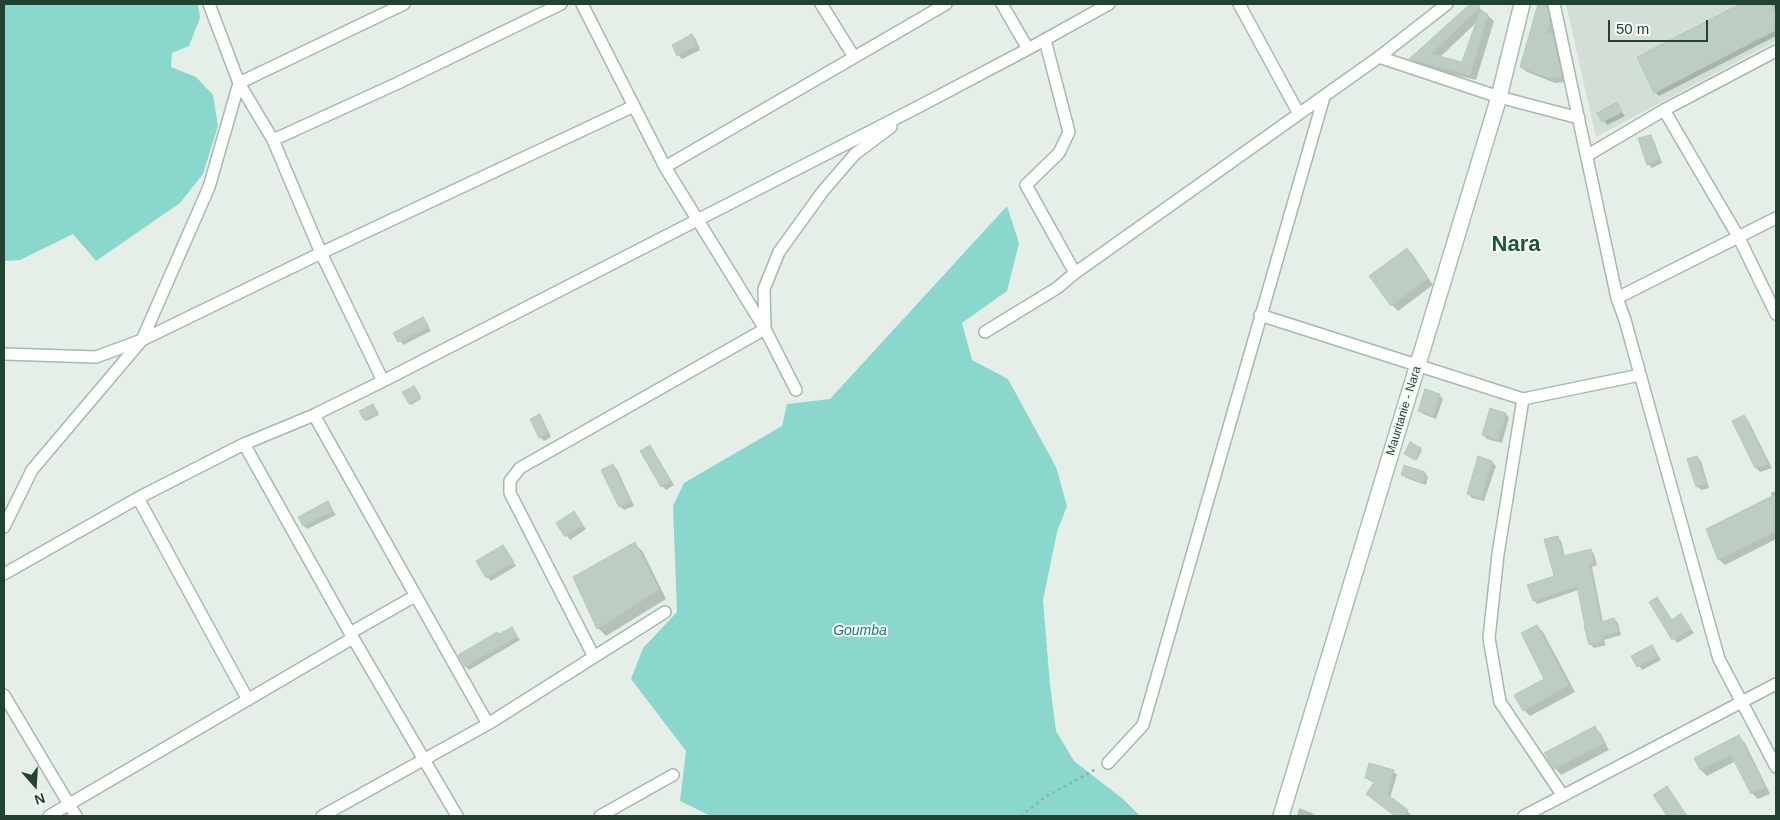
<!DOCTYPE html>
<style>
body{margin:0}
#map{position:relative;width:1780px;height:820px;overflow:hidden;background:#e5efe8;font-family:Helvetica,sans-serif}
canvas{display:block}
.frame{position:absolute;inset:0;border:5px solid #224331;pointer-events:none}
.north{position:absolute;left:10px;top:760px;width:50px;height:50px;-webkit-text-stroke:4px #f6fbf7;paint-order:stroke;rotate:161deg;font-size:14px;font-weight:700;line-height:20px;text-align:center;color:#224331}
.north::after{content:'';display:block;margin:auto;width:18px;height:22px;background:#224331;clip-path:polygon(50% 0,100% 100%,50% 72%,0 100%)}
.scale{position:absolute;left:1608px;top:20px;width:100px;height:22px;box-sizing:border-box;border:2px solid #224331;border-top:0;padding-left:6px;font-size:15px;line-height:18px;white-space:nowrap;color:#224331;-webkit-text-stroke:4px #f6fbf7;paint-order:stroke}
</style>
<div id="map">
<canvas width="1780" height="820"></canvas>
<div class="frame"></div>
<div class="north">N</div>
<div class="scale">50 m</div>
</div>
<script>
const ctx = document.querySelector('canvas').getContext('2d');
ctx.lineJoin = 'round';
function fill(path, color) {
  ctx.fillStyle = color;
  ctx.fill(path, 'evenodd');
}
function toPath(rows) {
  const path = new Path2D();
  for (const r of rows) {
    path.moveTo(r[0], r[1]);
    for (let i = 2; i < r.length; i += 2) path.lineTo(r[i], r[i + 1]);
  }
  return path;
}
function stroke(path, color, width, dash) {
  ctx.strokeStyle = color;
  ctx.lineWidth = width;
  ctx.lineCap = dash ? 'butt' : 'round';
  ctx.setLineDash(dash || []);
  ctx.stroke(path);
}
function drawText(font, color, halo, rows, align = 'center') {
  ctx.font = font + ' Helvetica,sans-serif';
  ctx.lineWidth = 4;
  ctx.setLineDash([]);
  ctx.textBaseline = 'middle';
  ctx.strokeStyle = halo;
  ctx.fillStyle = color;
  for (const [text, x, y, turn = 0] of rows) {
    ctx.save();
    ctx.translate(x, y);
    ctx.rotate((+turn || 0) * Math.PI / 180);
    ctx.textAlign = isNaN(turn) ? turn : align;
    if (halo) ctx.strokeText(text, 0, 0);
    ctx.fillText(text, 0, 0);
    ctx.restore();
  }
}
const built = toPath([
 [1566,4,1776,4,1776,41,1596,137]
]);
const water = toPath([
 [4,4,198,4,200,18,189,46,172,53,171,67,196,77,213,95,218,126,203,174,180,203,96,261,73,234,20,260,4,261],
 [1007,206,1019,243,1007,291,962,323,972,360,1008,379,1056,467,1067,506,1057,532,1043,600,1050,685,1056,731,1074,761,1123,799,1140,816,711,816,680,801,686,751,631,679,643,648,677,612,673,506,684,483,782,426,787,404,830,399]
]);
const shadow = toPath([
 [1471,4,1475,4,1494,21,1476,80,1416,65,1411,59],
 [1478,21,1463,63,1440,57],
 [1538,4,1553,4,1555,29,1553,35,1557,39,1566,82,1555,83,1527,72,1521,67],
 [1743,4,1776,4,1776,36,1659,96,1655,92,1638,58],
 [692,35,696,39,700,50,682,59,678,55],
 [1616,104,1625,116,1607,125,1599,113],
 [1650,137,1654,141,1662,163,1652,168,1648,164],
 [1407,249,1413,255,1433,285,1398,311,1392,305],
 [423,319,431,331,403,345,395,333],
 [415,389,421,399,411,405,410,403],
 [1439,395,1443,399,1436,419,1423,414,1419,410],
 [373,405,379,415,366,421,361,411],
 [1506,414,1509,418,1502,443,1487,439,1483,435],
 [539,416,543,420,551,437,544,441,540,437],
 [1744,416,1748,420,1772,468,1760,472,1756,468,1734,421],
 [650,447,674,485,666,490,662,486],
 [1421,449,1422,450,1417,460,1407,455],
 [1697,457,1701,461,1709,488,1701,490,1697,486],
 [1492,462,1496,466,1484,501,1472,498,1468,494],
 [613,466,617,469,634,506,624,510,620,506],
 [1425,473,1428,477,1426,485,1406,478,1402,475],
 [1776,491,1776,539,1725,565,1719,560,1708,529,1772,497,1771,493],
 [327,503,336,515,307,529,304,526],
 [577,517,586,529,570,540,558,523],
 [1557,537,1561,541,1565,557,1591,550,1594,554,1597,565,1592,567,1603,622,1614,619,1618,623,1621,635,1604,640,1606,645,1594,648,1590,644,1578,590,1537,604,1534,600,1556,577],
 [635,544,643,552,666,599,606,636,598,628,574,578],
 [503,546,516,566,491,581,487,577],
 [1657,599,1672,621,1681,615,1694,633,1677,643,1651,603],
 [1537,626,1543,632,1575,692,1530,716,1524,710,1546,679],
 [512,629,520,640,469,670,466,667,460,656],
 [1652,646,1661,660,1642,670,1633,656],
 [1595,728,1601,734,1609,750,1561,775,1555,768,1546,753],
 [1739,737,1745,743,1770,794,1758,799,1752,793,1736,761,1707,776,1701,770],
 [1393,771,1397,775,1390,798,1407,811,1411,815,1410,816,1392,816,1393,814,1376,783,1370,781,1366,777],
 [1299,808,1312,813,1316,816,1297,816]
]);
const building = toPath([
 [1470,4,1477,4,1480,7,1431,54,1462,62,1480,11,1488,14,1470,75,1409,59,1470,4],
 [1538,4,1547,4,1550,23,1546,34,1552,33,1562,77,1549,78,1520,67,1538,4],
 [1740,4,1771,4,1776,13,1776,30,1654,93,1637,57,1740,4],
 [692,34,697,46,677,56,672,45,692,34],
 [1617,102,1622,112,1602,122,1597,113,1617,102],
 [1651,135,1659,159,1647,165,1638,138,1651,135],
 [1407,248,1428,278,1391,306,1369,276,1407,248],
 [423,317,429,327,398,342,393,333,423,317],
 [414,386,421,397,409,404,402,392,414,386],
 [1425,389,1440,394,1433,416,1418,411,1425,389],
 [373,404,378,413,364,420,359,411,373,404],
 [1490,408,1506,413,1498,440,1482,435,1490,408],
 [540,414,548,433,539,438,530,419,540,414],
 [1744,415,1769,464,1755,468,1732,421,1744,415],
 [1410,442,1421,448,1415,460,1404,454,1410,442],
 [650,445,671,481,661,487,640,451,650,445],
 [1478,456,1492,461,1481,498,1467,494,1478,456],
 [1697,456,1706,484,1696,487,1687,459,1697,456],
 [613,464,631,502,619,507,601,470,613,464],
 [1404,465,1425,472,1422,482,1401,475,1404,465],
 [1776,494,1776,531,1718,560,1706,529,1776,494],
 [328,501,333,511,303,526,298,517,328,501],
 [574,511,583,525,565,537,556,523,574,511],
 [1558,536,1563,556,1591,549,1594,562,1589,563,1601,622,1614,618,1619,631,1601,636,1603,641,1589,645,1584,626,1585,626,1577,586,1533,601,1527,585,1554,576,1544,539,1558,536],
 [635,542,659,590,597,629,573,577,635,542],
 [503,545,514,562,486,578,476,561,503,545],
 [1657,597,1672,620,1681,613,1691,629,1672,640,1649,602,1657,597],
 [1537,625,1569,685,1523,711,1514,695,1544,679,1521,633,1537,625],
 [512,627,517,636,465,667,458,655,497,632,499,634,512,627],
 [1652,645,1658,656,1637,667,1631,656,1652,645],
 [1595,726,1604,743,1554,769,1544,753,1595,726],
 [1739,735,1765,787,1751,794,1731,755,1700,770,1694,758,1739,735],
 [1369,763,1394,770,1387,794,1408,810,1403,816,1395,816,1366,794,1375,781,1365,778,1369,763],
 [1667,786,1687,816,1667,816,1653,795,1667,786]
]);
const path = toPath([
 [1021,816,1045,797,1098,768]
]);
const minor = toPath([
 [209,4,239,83,273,140,321,253,383,381],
 [582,4,665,167,765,329,796,390],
 [821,4,854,57],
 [1002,4,1028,49],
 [1239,4,1299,114],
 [1554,4,1617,298,1625,320,1719,659,1776,767],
 [1045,40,1069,132,1059,153,1026,185,1075,273],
 [1379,57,1499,97,1579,118],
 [1664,110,1739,238,1776,314],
 [273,140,398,83,561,4],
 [1588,155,1664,110,1776,51],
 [665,167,946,4],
 [1617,298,1776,218],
 [1260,315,1523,399,1640,375],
 [985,332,1057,288,1075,273,1379,57,1447,4],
 [4,354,96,357,142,340,321,253,634,106],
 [1523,399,1498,554,1489,638,1500,702,1563,796],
 [314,415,488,724],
 [244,444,353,638,457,816],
 [138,498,248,700],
 [4,527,32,470,142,340,209,187,239,83,404,4],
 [4,574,138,498,244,444,314,415,383,381,918,107,1028,49,1109,4],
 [350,633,415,596],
 [594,657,510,493,510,481,520,468,765,329,764,289,779,252,823,191,855,154,891,127],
 [4,695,76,816],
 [1108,763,1143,725,1324,97],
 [49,816,353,638],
 [322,816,488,724,665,612],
 [600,816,673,775],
 [1524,816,1776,684]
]);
const secondary = toPath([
 [1281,816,1499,97,1522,4]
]);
const streetNames = [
 ["Mauritanie - Nara",1404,411,-73]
];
const waterNames = [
 ["Goumba",860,631]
];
const townNames = [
 ["Nara",1516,245]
];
fill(built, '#d3dfd6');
fill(water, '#8ad7cd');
fill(shadow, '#0003');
fill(building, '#bdcdc2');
stroke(building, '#b7c9bc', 1);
stroke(minor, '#a7b8ad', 14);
stroke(secondary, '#a5bfaf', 18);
stroke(path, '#83b597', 2.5, [2.5, 4]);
stroke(minor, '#fff', 11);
stroke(secondary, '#fff', 15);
drawText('12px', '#224331', '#f6fbf7', streetNames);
drawText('italic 14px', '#177e72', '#f6fbf7', waterNames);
drawText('bold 22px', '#1c5738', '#f6fbf7', townNames);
</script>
